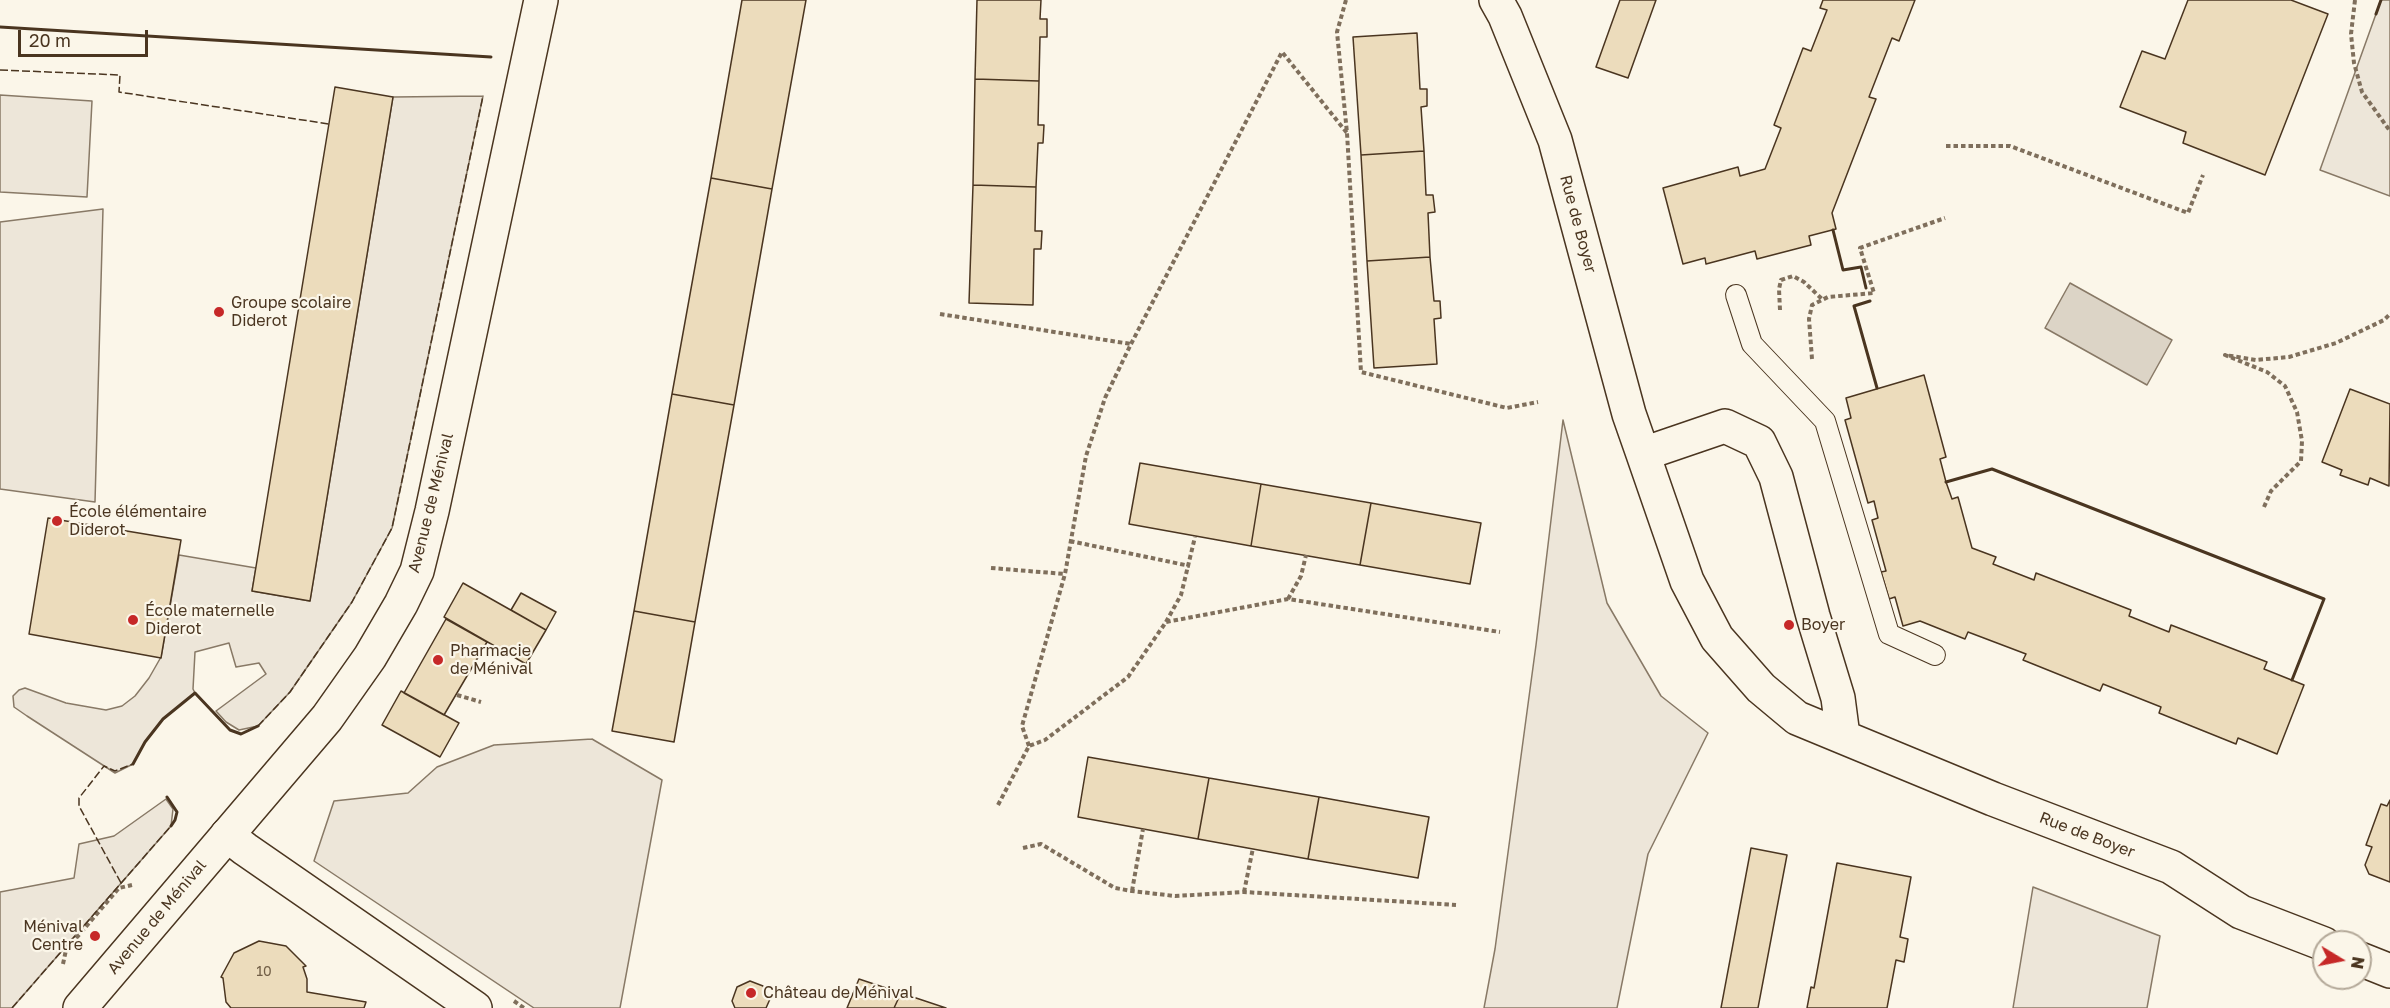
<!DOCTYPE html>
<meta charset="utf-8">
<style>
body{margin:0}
#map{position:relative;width:2390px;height:1008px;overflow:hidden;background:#fbf6e9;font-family:"Golos Text",sans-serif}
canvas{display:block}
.north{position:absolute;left:2312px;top:930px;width:60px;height:60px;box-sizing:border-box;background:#fbf6e9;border:2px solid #b4a999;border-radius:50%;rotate:100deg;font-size:16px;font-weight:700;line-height:24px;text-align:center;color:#4a3520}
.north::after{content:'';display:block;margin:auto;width:21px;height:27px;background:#c62828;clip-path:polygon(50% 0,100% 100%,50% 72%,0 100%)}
.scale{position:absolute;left:18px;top:30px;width:130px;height:27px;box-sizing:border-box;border:3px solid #4a3520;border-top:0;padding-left:8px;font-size:18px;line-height:21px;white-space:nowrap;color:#4a3520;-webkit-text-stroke:4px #fbf6e9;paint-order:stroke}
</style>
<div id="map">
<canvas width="2390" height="1008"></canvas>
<div class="north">N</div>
<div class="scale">20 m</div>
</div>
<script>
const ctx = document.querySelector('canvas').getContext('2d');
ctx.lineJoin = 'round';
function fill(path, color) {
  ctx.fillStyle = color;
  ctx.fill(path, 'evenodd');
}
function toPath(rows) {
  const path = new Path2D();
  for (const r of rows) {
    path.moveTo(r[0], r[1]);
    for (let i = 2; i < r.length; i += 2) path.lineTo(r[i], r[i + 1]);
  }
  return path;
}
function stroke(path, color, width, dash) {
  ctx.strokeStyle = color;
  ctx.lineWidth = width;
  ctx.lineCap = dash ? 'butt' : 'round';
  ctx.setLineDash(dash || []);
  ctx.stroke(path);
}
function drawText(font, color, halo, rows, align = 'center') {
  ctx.font = font + ' "Golos Text",sans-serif';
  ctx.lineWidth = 4.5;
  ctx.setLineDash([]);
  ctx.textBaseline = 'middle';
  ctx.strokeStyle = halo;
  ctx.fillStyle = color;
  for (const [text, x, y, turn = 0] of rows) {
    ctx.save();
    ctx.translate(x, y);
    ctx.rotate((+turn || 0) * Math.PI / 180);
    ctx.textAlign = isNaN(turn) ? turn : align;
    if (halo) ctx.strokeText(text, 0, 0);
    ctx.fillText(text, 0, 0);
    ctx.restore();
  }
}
const green = toPath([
 [2381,0,2390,0,2390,196,2320,170,2381,0],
 [0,95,92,101,87,197,0,192,0,95],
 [483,96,392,528,352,602,290,692,258,726,239,730,226,722,216,711,266,674,259,663,236,667,229,643,195,652,193,689,195,693,163,719,145,742,133,764,115,773,27,716,14,707,13,696,19,690,25,688,66,703,106,710,122,706,135,696,149,678,161,657,179,555,256,568,252,591,310,601,393,97,483,96],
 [103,209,95,502,0,489,0,222,103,209],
 [1563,420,1607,603,1661,696,1708,733,1648,854,1617,1008,1484,1008,1495,949,1536,645,1563,420],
 [592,739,662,780,620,1008,534,1008,314,861,334,801,408,793,437,767,494,745,592,739],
 [166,799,173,809,171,826,12,1008,0,1008,0,892,74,878,79,844,114,836,166,799],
 [2033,887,2160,936,2147,1008,2013,1008,2033,887]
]);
const water = toPath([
 [2070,283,2172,340,2147,385,2045,328,2070,283]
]);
const building = toPath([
 [742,0,806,0,772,189,711,178,742,0],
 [977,0,1041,0,1040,19,1047,19,1047,37,1040,37,1039,81,975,79,977,0],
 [1620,0,1656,0,1628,78,1596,67,1620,0],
 [1823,0,1915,0,1899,41,1892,38,1869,97,1876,99,1832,213,1836,229,1809,236,1811,245,1757,259,1755,251,1706,264,1705,258,1683,264,1663,188,1738,167,1740,176,1765,169,1781,128,1774,125,1803,48,1811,51,1827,10,1820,8,1823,0],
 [2188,0,2291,0,2328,14,2265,175,2183,143,2186,132,2120,107,2142,51,2165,59,2188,0],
 [1417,33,1420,89,1427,89,1427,106,1421,107,1424,151,1361,155,1353,37,1417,33],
 [975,79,1039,81,1038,125,1044,125,1043,143,1038,143,1036,187,973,185,975,79],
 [335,87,393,97,310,601,252,591,335,87],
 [1424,151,1426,195,1433,195,1435,212,1428,213,1430,257,1367,261,1361,155,1424,151],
 [711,178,772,189,734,405,672,394,711,178],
 [973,185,1036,187,1035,231,1042,231,1041,249,1034,249,1033,305,969,303,973,185],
 [1430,257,1434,301,1440,301,1441,318,1434,319,1437,364,1374,368,1367,261,1430,257],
 [1924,375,1946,457,1940,459,1946,482,1952,499,1958,497,1972,548,1996,557,1993,564,2034,580,2036,573,2131,610,2129,616,2169,632,2171,625,2267,662,2264,669,2304,685,2277,754,2238,738,2236,744,2159,713,2161,707,2103,684,2100,691,2023,660,2026,654,1968,632,1965,639,1920,621,1903,626,1895,597,1889,599,1881,572,1886,571,1872,520,1878,518,1874,501,1868,503,1845,420,1851,418,1846,398,1924,375],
 [2350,389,2390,404,2389,486,2370,478,2368,485,2340,475,2342,470,2322,462,2350,389],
 [672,394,734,405,695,622,634,611,672,394],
 [1140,463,1261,484,1251,546,1129,524,1140,463],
 [1261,484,1371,503,1360,565,1251,546,1261,484],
 [1371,503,1481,523,1470,584,1360,565,1371,503],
 [48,518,181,540,161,658,29,634,48,518],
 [463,583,546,630,526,664,444,617,463,583],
 [521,593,556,612,546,630,511,610,521,593],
 [634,611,695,622,674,742,612,731,634,611],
 [446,619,487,642,444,715,404,693,446,619],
 [401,691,459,723,440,757,382,725,401,691],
 [1088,757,1209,778,1198,839,1078,817,1088,757],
 [1209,778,1319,797,1308,859,1198,839,1209,778],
 [1319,797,1429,817,1418,878,1308,859,1319,797],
 [2390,800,2390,882,2369,874,2365,865,2372,847,2366,845,2381,804,2387,806,2390,800],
 [1751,848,1787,855,1758,1008,1721,1008,1751,848],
 [1837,863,1911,877,1900,937,1908,939,1904,962,1896,960,1887,1008,1807,1008,1811,987,1814,988,1837,863],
 [259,941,286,946,306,966,303,967,307,979,307,992,366,1002,364,1008,231,1008,226,1002,223,978,221,977,234,953,259,941],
 [859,979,901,993,894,1008,847,1008,859,979],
 [750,981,763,986,770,999,766,1008,735,1008,732,1001,737,987,750,981],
 [901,993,946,1008,894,1008,901,993]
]);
const path = toPath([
 [1346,0,1337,32,1347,133,1361,372,1507,408,1538,402],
 [2355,0,2351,34,2354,63,2362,92,2390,131],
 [1946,146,2010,146,2188,213,2203,175],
 [1780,310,1779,289,1781,280,1793,276,1804,282,1823,300],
 [940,314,1131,344],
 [1812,359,1809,319,1812,305,1828,297,1874,293,1860,248,1945,218],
 [2264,507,2271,491,2301,461,2302,441,2297,412,2285,386,2267,372,2225,355,2256,360,2289,357,2336,343,2384,320,2390,314],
 [1070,541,1190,566],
 [991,568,1065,574],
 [1288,599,1301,576,1306,555],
 [1166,622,1181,595,1195,537],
 [457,695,481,702],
 [1029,746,1022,726,1065,574,1086,456,1105,398,1131,344,1282,52,1347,133],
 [998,805,1029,746,1045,740,1128,677,1166,622,1288,599,1500,632],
 [1023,848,1041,844,1115,888,1132,891,1175,896,1244,892,1456,905],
 [1132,891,1143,829],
 [1244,892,1253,848],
 [63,964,66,950,119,888,132,885],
 [514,1001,524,1008]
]);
const service = toPath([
 [1736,295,1752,344,1825,421,1889,634,1935,655]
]);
const minor = toPath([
 [1496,0,1505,16,1555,140,1629,414,1643,454,1687,581,1717,638,1761,688,1797,718,1993,799,2171,867,2241,912,2324,944],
 [1643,454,1725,426,1759,442,1776,477,1813,616,1838,698,1843,736],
 [227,835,245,849,475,1008],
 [2360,959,2390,971]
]);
const secondary = toPath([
 [80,1008,327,718,370,657,401,604,417,571,432,511,541,0]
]);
const fence = toPath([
 [0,70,120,75,119,92,329,124],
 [258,726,290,692,352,602,392,528,483,96],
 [121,883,79,806,79,798,104,766,115,771,133,764],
 [12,1008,171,826]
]);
const wall = toPath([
 [2376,14,2381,0],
 [0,27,491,57],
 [1833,230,1843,270,1861,267,1866,288],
 [1870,301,1854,306,1877,388],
 [1946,482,1992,469,2324,599,2292,680],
 [133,764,145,742,163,719,195,693,230,730,241,734,258,726],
 [167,797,177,812,175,820,171,826]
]);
const markers = [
 [219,312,6,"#c62828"],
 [57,521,6,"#c62828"],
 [133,620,6,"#c62828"],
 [1789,625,6,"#c62828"],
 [438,660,6,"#c62828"],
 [95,936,6,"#c62828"],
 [751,993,6,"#c62828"]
];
const numberNames = [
 ["10",264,972]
];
const streetNames = [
 ["Rue de Boyer",1578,224,75],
 ["Avenue de Ménival",431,503,-76],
 ["Rue de Boyer",2087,835,21],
 ["Avenue de Ménival",157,917,-50]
];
const poiNames = [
 ["Groupe scolaire",231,303],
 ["Diderot",231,321],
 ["École élémentaire",69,512],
 ["Diderot",69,530],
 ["École maternelle",145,611],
 ["Diderot",145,629],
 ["Boyer",1801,625],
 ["Pharmacie",450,651],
 ["de Ménival",450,669],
 ["Ménival",83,927,"right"],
 ["Centre",83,945,"right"],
 ["Château de Ménival",763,993]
];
fill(green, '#ede6d9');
stroke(green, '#887966', 1.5);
fill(water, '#dcd4c6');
stroke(water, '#887966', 1.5);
fill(building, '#ecdcbc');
stroke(building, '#4a3520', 1.5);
stroke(service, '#4a3520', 22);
stroke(minor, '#4a3520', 36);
stroke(secondary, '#4a3520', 36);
stroke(path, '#7f6f5c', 4, [4.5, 3]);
stroke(service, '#fbf6e9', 20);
stroke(minor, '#fbf6e9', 33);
stroke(secondary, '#fbf6e9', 33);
stroke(fence, '#4a3520', 1.5, [8, 3]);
stroke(wall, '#4a3520', 3);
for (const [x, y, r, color] of markers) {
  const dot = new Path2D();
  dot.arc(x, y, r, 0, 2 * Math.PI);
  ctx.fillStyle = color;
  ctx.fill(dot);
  stroke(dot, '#fbf6e9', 2);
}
drawText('14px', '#725f47', null, numberNames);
drawText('16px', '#4a3520', '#fbf6e9', streetNames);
drawText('16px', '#4a3520', '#fbf6e9', poiNames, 'left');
</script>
